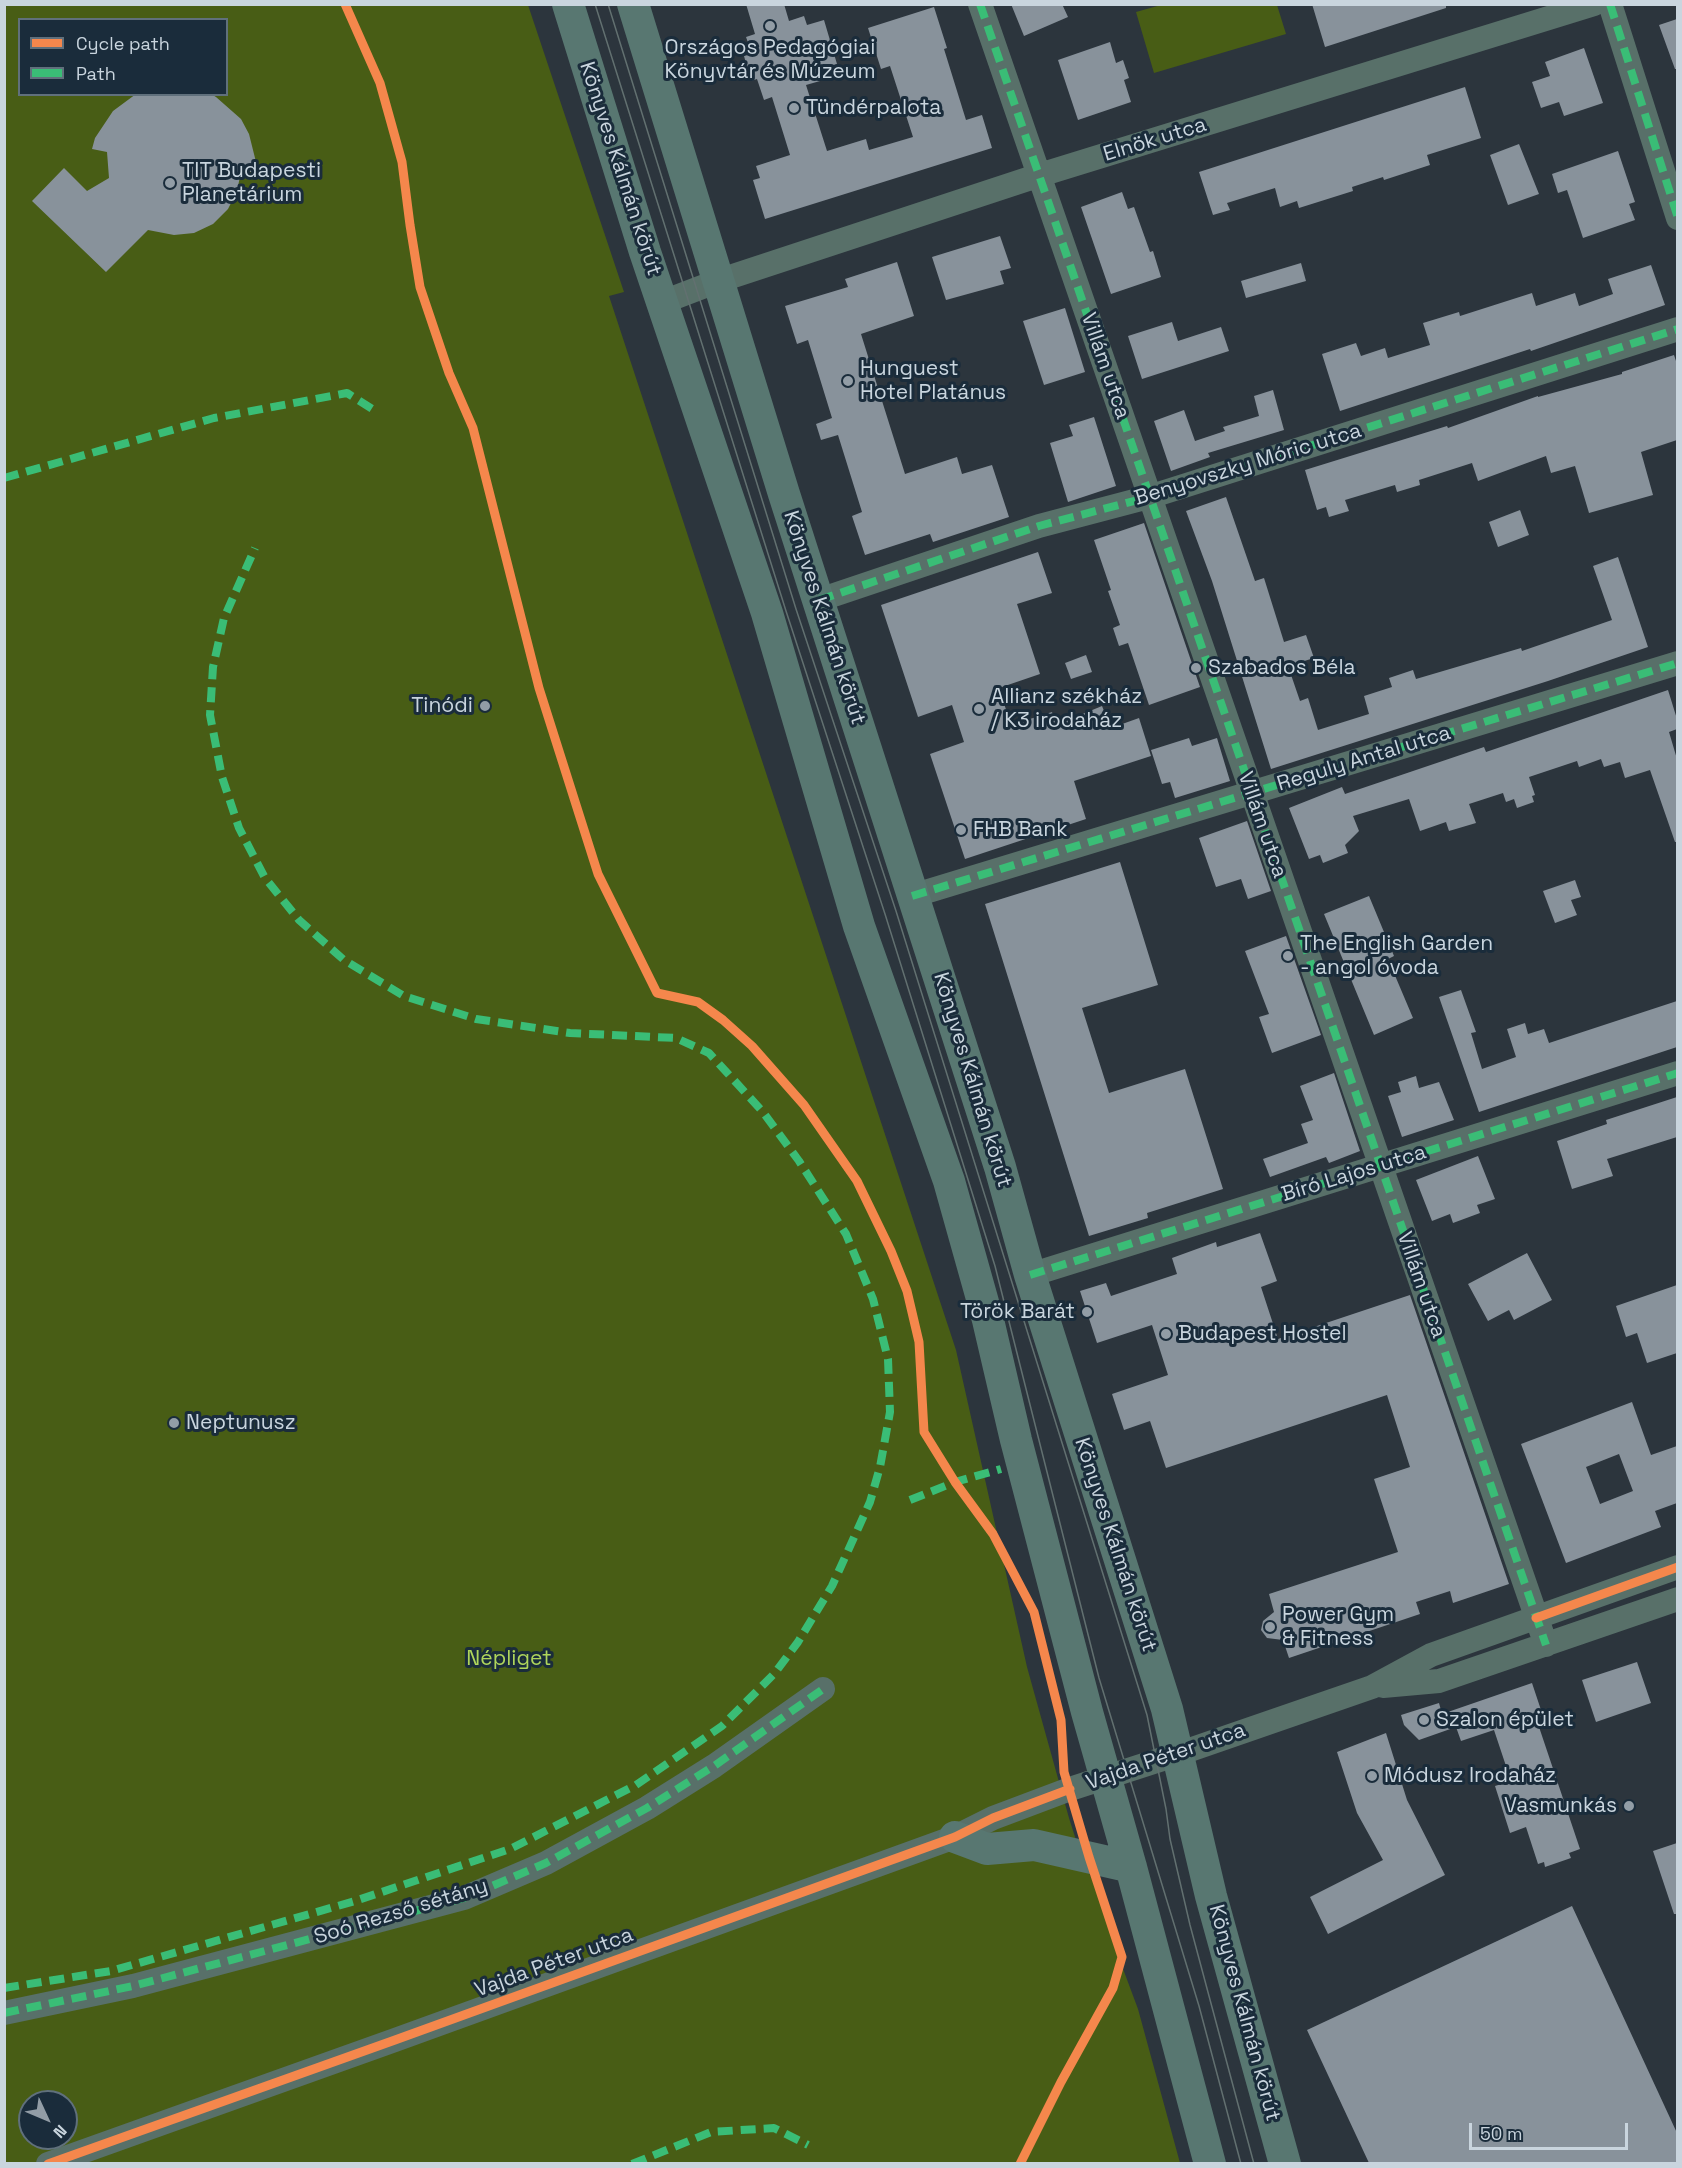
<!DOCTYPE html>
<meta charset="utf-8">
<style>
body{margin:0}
#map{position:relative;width:1682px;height:2168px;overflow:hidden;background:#2c353d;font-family:"Space Grotesk",sans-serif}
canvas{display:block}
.frame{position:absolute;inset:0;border:6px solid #c9d5de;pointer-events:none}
.legend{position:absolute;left:18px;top:18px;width:210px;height:78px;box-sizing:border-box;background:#1a2c3b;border:2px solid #60707c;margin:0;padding:8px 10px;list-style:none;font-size:18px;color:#c9d5de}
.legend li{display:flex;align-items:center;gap:12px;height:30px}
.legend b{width:30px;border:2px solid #60707c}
.north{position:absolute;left:18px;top:2090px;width:60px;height:60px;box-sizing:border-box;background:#1a2c3b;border:2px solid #60707c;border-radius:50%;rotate:134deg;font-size:16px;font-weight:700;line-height:24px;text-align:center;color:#c9d5de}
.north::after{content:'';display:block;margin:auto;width:21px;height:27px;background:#929da6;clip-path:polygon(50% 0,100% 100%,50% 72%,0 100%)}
.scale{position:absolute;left:1469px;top:2123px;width:159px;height:27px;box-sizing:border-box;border:3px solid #c9d5de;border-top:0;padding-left:8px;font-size:18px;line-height:21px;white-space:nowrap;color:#c9d5de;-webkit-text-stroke:4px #1a2c3b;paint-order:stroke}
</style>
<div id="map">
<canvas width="1682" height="2168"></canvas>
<div class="frame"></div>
<ul class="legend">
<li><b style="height:8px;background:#f5874c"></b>Cycle path</li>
<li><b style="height:8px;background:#3abd76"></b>Path</li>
</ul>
<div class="north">N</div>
<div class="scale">50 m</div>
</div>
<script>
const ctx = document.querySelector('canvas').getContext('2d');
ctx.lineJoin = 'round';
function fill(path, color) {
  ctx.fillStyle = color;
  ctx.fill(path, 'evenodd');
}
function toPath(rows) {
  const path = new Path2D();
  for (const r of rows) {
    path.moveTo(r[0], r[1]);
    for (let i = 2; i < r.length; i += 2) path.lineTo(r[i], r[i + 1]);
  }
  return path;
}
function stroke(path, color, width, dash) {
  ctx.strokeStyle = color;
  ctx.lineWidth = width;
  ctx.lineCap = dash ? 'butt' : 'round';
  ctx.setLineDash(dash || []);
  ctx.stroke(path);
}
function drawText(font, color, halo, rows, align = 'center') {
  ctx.font = font + ' "Space Grotesk",sans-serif';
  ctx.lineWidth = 6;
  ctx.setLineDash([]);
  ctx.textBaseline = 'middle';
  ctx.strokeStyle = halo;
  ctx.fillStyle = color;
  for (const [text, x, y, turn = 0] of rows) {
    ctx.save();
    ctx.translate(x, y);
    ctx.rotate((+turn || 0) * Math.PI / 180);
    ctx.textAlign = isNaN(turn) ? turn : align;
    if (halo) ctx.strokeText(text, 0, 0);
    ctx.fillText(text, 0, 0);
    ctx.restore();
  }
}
const green = toPath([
 [5,5,528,5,624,292,609,296,956,1350,1027,1667,1069,1818,1084,1865,1086,1866,1103,1904,1113,1942,1138,2009,1180,2163,5,2164],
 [20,20,226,20,226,94,20,94],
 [30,2102,66,2102,66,2138,30,2138],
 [1161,5,1277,5,1286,34,1154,73,1136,12]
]);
const building = toPath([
 [746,4,784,4,789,21,804,16,807,25,824,20,837,64,816,70,820,81,806,85,827,151,866,139,869,150,913,137,890,66,881,69,868,28,934,7,947,48,944,49,966,120,982,115,992,148,765,219,753,180,760,178,756,166,790,155,772,97,764,100,757,79,751,81,744,56,752,54,746,37,755,34],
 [1011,4,1062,4,1068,17,1024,36],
 [1312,4,1446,4,1446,8,1325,47],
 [1677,19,1677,69,1675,69,1659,25],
 [1110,42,1116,63,1123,60,1129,78,1124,80,1131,102,1078,120,1058,60],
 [1584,48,1603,103,1564,116,1559,102,1541,108,1532,82,1550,76,1545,62],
 [1465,87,1481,138,1427,155,1430,165,1384,180,1383,177,1352,187,1353,191,1299,208,1297,201,1280,207,1275,188,1227,203,1230,210,1213,215,1199,172],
 [136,94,211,94,216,97,241,119,249,134,256,162,255,172,241,172,237,191,228,209,213,224,194,233,174,235,148,230,106,272,32,201,64,168,87,191,109,178,107,152,92,149,95,138,113,111],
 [1519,144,1539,194,1508,205,1490,155],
 [1618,151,1635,202,1629,204,1635,220,1583,238,1567,190,1558,193,1552,174],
 [1122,192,1128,209,1134,207,1150,252,1153,251,1161,277,1111,294,1081,207],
 [1000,236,1011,268,1000,271,1004,284,946,300,932,257],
 [897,262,914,316,861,334,905,474,957,457,962,474,992,465,1009,517,933,542,930,534,865,555,852,516,862,512,838,435,821,440,816,424,832,418,808,340,797,344,785,306,848,287,845,279],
 [1301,263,1306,281,1246,298,1241,281],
 [1651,265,1665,305,1531,351,1530,349,1340,411,1322,354,1356,343,1361,356,1385,348,1388,358,1430,345,1423,323,1459,312,1460,316,1532,293,1536,306,1575,293,1579,306,1613,294,1608,279],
 [1065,308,1085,372,1044,385,1023,321],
 [1172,322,1178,341,1221,327,1229,351,1142,379,1128,336],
 [1674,355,1677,364,1677,440,1641,452,1653,495,1589,513,1575,466,1551,473,1546,456,1478,481,1472,463,1419,480,1420,485,1397,492,1395,485,1345,500,1349,511,1329,517,1326,507,1317,510,1305,470,1447,426,1448,428,1538,396,1538,397,1622,374,1622,372],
 [1273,390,1284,430,1208,453,1210,457,1171,471,1154,421,1184,410,1195,441,1225,431,1223,427,1259,416,1254,396],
 [1094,417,1116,486,1068,502,1050,443,1073,436,1069,425],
 [1226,497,1255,581,1264,578,1284,642,1306,635,1314,658,1288,666,1300,701,1308,698,1318,730,1369,714,1364,696,1392,687,1389,678,1413,670,1416,679,1521,648,1522,651,1612,620,1593,566,1618,557,1648,647,1548,681,1271,769,1212,581,1186,511],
 [1520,510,1529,535,1498,547,1489,522],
 [1144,523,1200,687,1149,705,1128,643,1119,646,1113,628,1120,625,1108,591,1111,590,1094,540],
 [1038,552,1052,593,1017,604,1040,674,999,688,1011,725,1052,712,1056,725,1102,706,1111,728,1139,718,1151,756,1074,781,1086,819,965,859,930,754,964,742,952,705,918,717,881,605],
 [1086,655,1092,672,1071,679,1065,663],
 [1668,690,1677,719,1677,729,1669,732,1677,759,1677,842,1675,842,1650,770,1625,778,1620,762,1604,767,1601,759,1579,767,1577,761,1529,777,1535,795,1532,796,1534,802,1517,808,1514,799,1506,802,1503,793,1469,804,1476,823,1449,831,1446,822,1420,831,1409,799,1353,816,1359,831,1345,845,1348,853,1323,863,1320,855,1309,859,1289,808,1342,787,1345,794,1484,747,1486,752],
 [1189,738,1192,746,1217,738,1230,781,1175,798,1170,782,1162,784,1151,750],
 [1247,821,1271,891,1248,899,1241,879,1216,887,1199,838],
 [1120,862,1158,985,1082,1008,1109,1093,1185,1069,1223,1189,1147,1213,1148,1218,1089,1236,985,904],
 [1575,880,1581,897,1571,900,1577,915,1555,923,1543,891],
 [1369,896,1394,956,1388,959,1413,1018,1374,1035,1324,914],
 [1286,936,1321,1035,1272,1053,1259,1017,1269,1014,1245,951],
 [1461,990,1476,1032,1471,1033,1482,1069,1516,1057,1507,1029,1525,1023,1528,1034,1544,1029,1549,1043,1677,1001,1677,1047,1479,1112,1439,997],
 [1334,1073,1360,1151,1329,1163,1326,1157,1270,1177,1263,1159,1308,1143,1301,1124,1313,1120,1300,1086],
 [1416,1076,1419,1088,1439,1082,1454,1120,1402,1137,1388,1096,1401,1092,1398,1082],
 [1677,1097,1677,1137,1607,1159,1613,1176,1572,1189,1557,1141,1607,1124,1606,1120],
 [1478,1156,1495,1199,1477,1205,1480,1213,1453,1223,1450,1214,1432,1221,1416,1180],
 [1260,1233,1277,1281,1261,1287,1278,1339,1410,1295,1509,1584,1453,1603,1450,1591,1416,1602,1420,1614,1289,1658,1283,1640,1267,1638,1261,1630,1263,1621,1274,1612,1269,1594,1398,1552,1374,1479,1410,1467,1387,1395,1166,1468,1150,1421,1124,1430,1112,1394,1168,1375,1152,1325,1097,1343,1080,1291,1106,1283,1111,1296,1177,1274,1172,1258,1216,1242,1217,1247],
 [1527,1253,1552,1300,1514,1320,1509,1310,1488,1321,1468,1284],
 [1677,1285,1677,1353,1647,1363,1637,1333,1626,1337,1616,1306],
 [1632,1402,1651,1455,1677,1446,1677,1503,1655,1511,1661,1527,1566,1563,1521,1444],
 [1619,1454,1633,1491,1600,1504,1586,1467],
 [1637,1662,1651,1703,1596,1722,1582,1680],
 [1532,1683,1543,1716,1536,1718,1580,1849,1569,1853,1571,1858,1545,1867,1544,1862,1538,1864,1526,1827,1510,1833,1495,1786,1511,1781,1494,1730,1461,1741,1456,1727,1419,1740,1404,1725,1401,1715,1439,1703,1442,1714],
 [1386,1733,1407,1800,1445,1875,1328,1934,1310,1897,1383,1860,1357,1813,1337,1752],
 [1677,1843,1677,1914,1674,1914,1653,1851],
 [1572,1906,1677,2133,1677,2163,1369,2163,1307,2030]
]);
const minor = toPath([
 [980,4,1546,1645],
 [1610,4,1678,218],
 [663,302,718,281,1040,175,1594,4],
 [819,600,1039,526,1149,497,1678,329],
 [912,896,1678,663],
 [1030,1275,1678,1073],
 [1383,1686,1439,1681,1678,1599],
 [4,2013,133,1986,464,1898,546,1863,647,1808,714,1766,823,1689],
 [48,2164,395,2040,955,1837,993,1818,1070,1789,1178,1754,1372,1687,1431,1655,1678,1567]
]);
const major = toPath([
 [568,4,645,252,767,613,859,926,949,1181,988,1320,1016,1440,1087,1712,1131,1867,1210,2164],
 [633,4,784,494,1000,1167,1030,1275,1167,1709,1211,1896,1285,2164],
 [955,1837,987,1849,1034,1845,1131,1867]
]);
const tram = toPath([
 [595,4,786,611,885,914,995,1266,1099,1678,1199,2006,1241,2164],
 [608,4,796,609,896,911,1147,1715,1166,1809,1170,1839,1190,1925,1254,2164]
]);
const quiet = toPath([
 [980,4,1546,1645],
 [1610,4,1678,218],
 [4,478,214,418,347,393,377,412],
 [819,600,1039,526,1149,497,1678,329],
 [912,896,1678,663],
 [1030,1275,1678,1073],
 [910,1500,955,1482,1001,1469],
 [4,1988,111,1971,355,1901,510,1849,636,1785,722,1726,774,1674,798,1642,832,1586,870,1502,880,1467,890,1412,888,1359,873,1299,846,1234,799,1161,763,1112,709,1053,676,1038,570,1033,476,1019,404,996,344,960,299,920,265,878,239,828,222,777,210,715,213,667,224,618,255,548],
 [4,2013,133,1986,464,1898,546,1863,647,1808,714,1766,823,1689],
 [632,2164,711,2132,774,2128,808,2145]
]);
const cycleway = toPath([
 [345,4,380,83,402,162,410,225,420,287,449,373,473,428,539,688,598,874,657,993,698,1002,723,1020,752,1046,804,1105,857,1181,891,1251,907,1291,919,1342,924,1432,955,1482,993,1534,1034,1612,1061,1720,1064,1772,1089,1857,1122,1957,1113,1988,1061,2082,1020,2164],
 [1536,1618,1678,1567],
 [48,2164,395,2040,955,1837,993,1818,1070,1789]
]);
const markers = [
 [770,26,6,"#929da6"],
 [794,108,6,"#929da6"],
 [170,183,6,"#929da6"],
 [848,381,6,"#929da6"],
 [1196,668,6,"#929da6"],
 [485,706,6,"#929da6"],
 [979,709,6,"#929da6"],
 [961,830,6,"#929da6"],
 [1288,956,6,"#929da6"],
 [1087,1312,6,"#929da6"],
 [1166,1334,6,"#929da6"],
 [174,1423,6,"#929da6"],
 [1270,1627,6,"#929da6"],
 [1424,1720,6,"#929da6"],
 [1372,1776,6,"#929da6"],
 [1629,1806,6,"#929da6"]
];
const poiNames = [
 ["Országos Pedagógiai",770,48,"center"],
 ["Könyvtár és Múzeum",770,72,"center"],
 ["Tündérpalota",806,108],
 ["TIT Budapesti",182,171],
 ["Planetárium",182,195],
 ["Hunguest",860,369],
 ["Hotel Platánus",860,393],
 ["Szabados Béla",1208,668],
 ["Allianz székház",991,697],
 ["/ K3 irodaház",991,721],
 ["Tinódi",473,706,"right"],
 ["FHB Bank",973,830],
 ["The English Garden",1300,944],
 ["- angol óvoda",1300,968],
 ["Török Barát",1075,1312,"right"],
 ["Budapest Hostel",1178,1334],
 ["Neptunusz",186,1423],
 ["Power Gym",1282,1615],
 ["& Fitness",1282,1639],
 ["Szalon épület",1436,1720],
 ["Módusz Irodaház",1384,1776],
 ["Vasmunkás",1617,1806,"right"]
];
const streetNames = [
 ["Elnök utca",1155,140,-17],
 ["Könyves Kálmán körút",620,169,72],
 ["Villám utca",1105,366,71],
 ["Benyovszky Móric utca",1248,465,-17],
 ["Könyves Kálmán körút",824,618,72],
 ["Reguly Antal utca",1364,759,-17],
 ["Villám utca",1262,825,71],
 ["Könyves Kálmán körút",972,1080,73],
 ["Bíró Lajos utca",1354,1174,-17],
 ["Villám utca",1421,1285,71],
 ["Könyves Kálmán körút",1115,1545,72],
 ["Vajda Péter utca",1166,1757,-19],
 ["Soó Rezső sétány",401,1912,-17],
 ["Vajda Péter utca",554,1963,-20],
 ["Könyves Kálmán körút",1244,2013,75]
];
const parkNames = [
 ["Népliget",509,1659]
];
fill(green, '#485d15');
fill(building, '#88929b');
stroke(minor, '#587069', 24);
stroke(major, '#587771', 32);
stroke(tram, '#627070', 1.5);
stroke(quiet, '#3abd76', 8, [15, 8]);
stroke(cycleway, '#f5874c', 9);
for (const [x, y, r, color] of markers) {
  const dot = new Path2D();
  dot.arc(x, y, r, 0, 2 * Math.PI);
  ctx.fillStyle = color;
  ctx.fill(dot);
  stroke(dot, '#1a2c3b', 2);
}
drawText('21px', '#c9d5de', '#1a2c3b', poiNames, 'left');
drawText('21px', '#c9d5de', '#1a2c3b', streetNames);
drawText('21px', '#afd55b', '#1a2c3b', parkNames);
</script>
